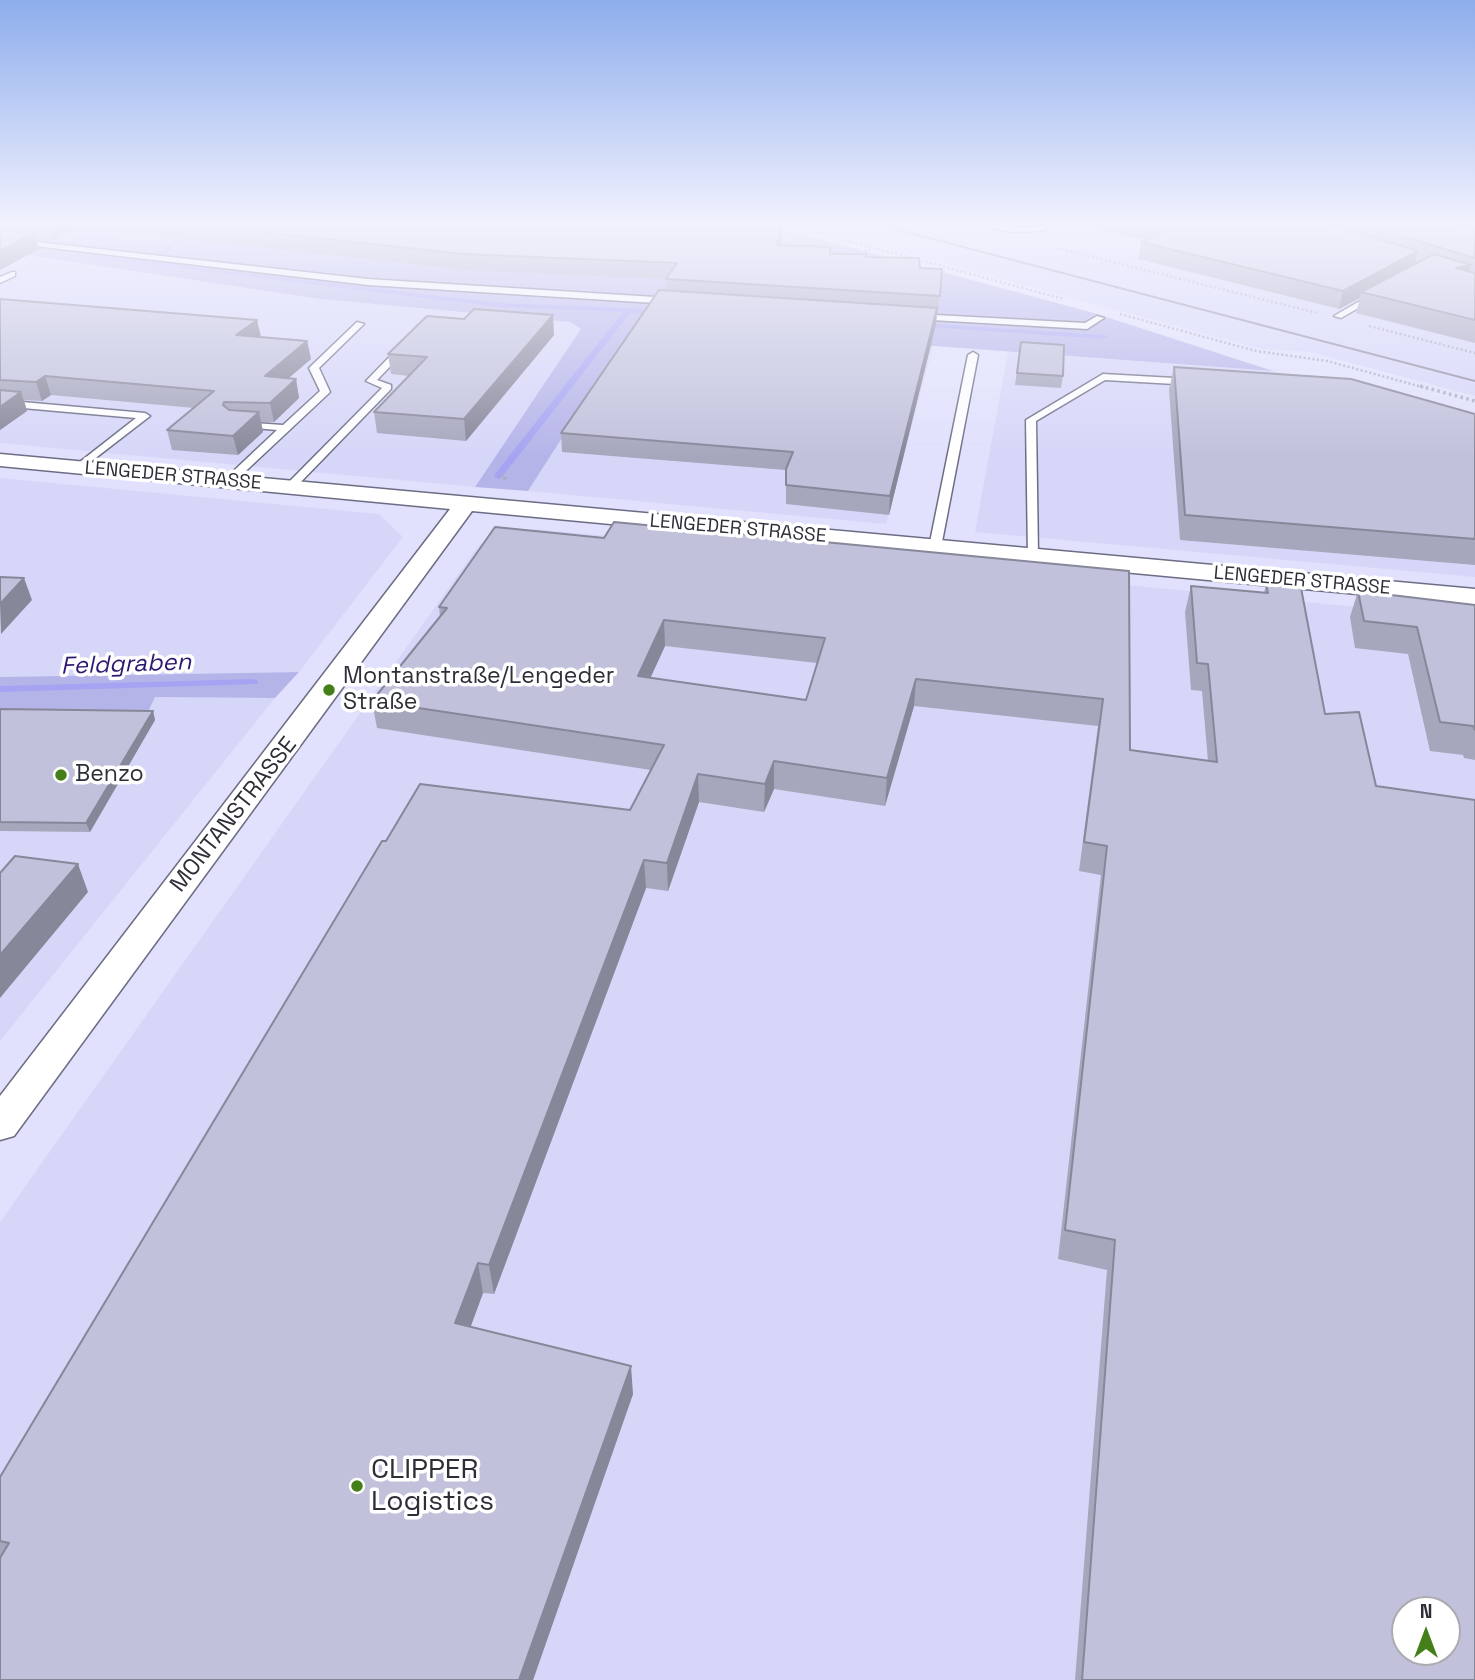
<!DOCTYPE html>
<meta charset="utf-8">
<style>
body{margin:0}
#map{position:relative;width:1475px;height:1680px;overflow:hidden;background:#e1e1fd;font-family:"Space Grotesk",sans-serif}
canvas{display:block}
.north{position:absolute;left:1391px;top:1596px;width:70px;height:70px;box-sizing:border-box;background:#fff;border:2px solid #ababb0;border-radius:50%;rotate:0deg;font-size:19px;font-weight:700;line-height:28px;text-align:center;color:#2e2e39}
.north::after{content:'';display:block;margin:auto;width:24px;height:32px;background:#457f19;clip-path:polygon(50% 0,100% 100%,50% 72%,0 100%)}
</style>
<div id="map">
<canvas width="1475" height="1680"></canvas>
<div class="north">N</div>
</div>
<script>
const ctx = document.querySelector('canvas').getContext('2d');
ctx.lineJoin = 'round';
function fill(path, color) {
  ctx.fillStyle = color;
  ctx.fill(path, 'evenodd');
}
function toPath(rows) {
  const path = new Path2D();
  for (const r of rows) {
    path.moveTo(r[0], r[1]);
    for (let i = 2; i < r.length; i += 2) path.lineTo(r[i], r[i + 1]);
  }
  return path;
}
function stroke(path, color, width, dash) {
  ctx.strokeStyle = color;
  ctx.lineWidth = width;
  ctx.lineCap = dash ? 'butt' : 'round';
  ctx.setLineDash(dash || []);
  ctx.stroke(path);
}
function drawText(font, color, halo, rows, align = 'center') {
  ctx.font = font + ' "Space Grotesk",sans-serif';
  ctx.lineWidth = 7;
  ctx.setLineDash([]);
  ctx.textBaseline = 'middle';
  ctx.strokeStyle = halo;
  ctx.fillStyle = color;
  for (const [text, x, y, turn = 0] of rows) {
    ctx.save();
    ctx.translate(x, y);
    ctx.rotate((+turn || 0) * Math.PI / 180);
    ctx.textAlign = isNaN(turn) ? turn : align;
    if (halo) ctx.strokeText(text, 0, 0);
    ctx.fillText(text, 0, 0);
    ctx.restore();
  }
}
const built = toPath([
 [788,222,1390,222,1475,258,1475,396,1310,352,1262,349],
 [0,251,320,299,570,322,582,329,475,487,0,443],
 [635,324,933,346,886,524,528,491],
 [1008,352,1273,371,1475,418,1475,577,975,532],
 [0,478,379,514,403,537,299,672,0,677],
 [535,529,1475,618,1475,1680,0,1680,0,1222,479,545],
 [1405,1610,1447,1610,1447,1652,1405,1652],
 [155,697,275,698,0,1041,0,718]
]);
const green = toPath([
 [0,222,756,222,1094,313,1273,371,635,324,528,491,475,487,581,329,570,322,320,299,0,251],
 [299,672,275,698,155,697,144,720,0,718,0,677]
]);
const stream = toPath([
 [199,222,205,222,163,254,159,254,159,252,199,222],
 [95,255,500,303,629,308,659,310,662,312,659,314,630,313,501,478,498,479,494,476,495,474,623,312,500,307,93,258,95,255],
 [918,323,1104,335,1108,337,1104,339,916,326,915,325,918,323],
 [253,679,257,680,258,682,257,684,0,692,0,686,253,679]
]);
const pathFar1 = toPath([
 [778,222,1064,299],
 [779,230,822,242,823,246,819,249],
 [822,242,858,251],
 [1057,248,1317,313],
 [824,252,859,253,874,248],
 [1120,314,1256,351,1327,361,1426,388],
 [1369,326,1475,353]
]);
const path = toPath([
 [1420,386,1475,401],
 [501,475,505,475,505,482]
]);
const service = toPath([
 [966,222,980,222,1010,228,1040,227,1052,222,1062,222,1041,231,1010,232,966,222],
 [0,238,368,279,671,298,675,301,671,304,368,285,0,242,0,238],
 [12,272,15,272,15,276,0,283,0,277,12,272],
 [1372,294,1379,296,1341,318,1334,316,1372,294],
 [917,314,1085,323,1097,316,1104,318,1087,329,914,319,913,317,917,314],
 [357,322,364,324,319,368,330,392,328,394,233,483,225,483,225,479,277,430,243,427,238,424,239,422,283,425,320,391,309,368,311,366,357,322],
 [400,346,408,348,377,380,391,385,391,389,294,489,286,489,286,485,382,388,366,381,400,346],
 [973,352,978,355,941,547,935,551,929,547,968,355,973,352],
 [1103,374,1192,379,1197,382,1192,385,1105,380,1036,421,1038,555,1032,559,1028,558,1026,420,1103,374],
 [0,400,145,413,150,416,80,470,76,469,76,465,136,418,0,406,0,400]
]);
const minor = toPath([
 [0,454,1475,589,1475,605,472,511,14,1136,0,1140,0,1096,450,509,0,466,0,454]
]);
const tram = toPath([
 [868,222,1475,381]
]);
const wall = toPath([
 [0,222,782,222,782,236,780,245,830,254,866,257,920,268,942,269,938,313,937,313,936,324,889,515,786,504,786,470,562,452,561,433,666,291,666,279,465,270,79,227,53,241,36,240,39,249,0,270],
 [1071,222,1475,222,1475,343,1356,313,1360,298,1339,309,1138,259,1141,242,1144,240],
 [0,299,260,337,307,341,311,359,288,378,296,379,299,398,274,422,261,422,263,432,238,455,172,450,167,430,194,408,51,395,42,401,24,400,27,411,0,430],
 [554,335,466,441,377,433,374,412,409,376,391,374,388,354],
 [1021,342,1063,376,1061,388,1015,385],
 [1174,367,1475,414,1475,565,1180,540,1169,390],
 [604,538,1129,571,1130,750,1208,761,1202,691,1191,690,1185,612,1191,586,1264,593,1266,584,1475,1680,1075,1680,1107,1270,1058,1259,1101,875,1079,871,1098,726,914,706,885,806,774,789,764,812,699,802,668,891,646,888,494,1294,483,1293,471,1326,633,1394,533,1680,0,1680,0,1477,386,841,630,810,651,770,377,728,372,701,440,617,439,607],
 [665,646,817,663,806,700,650,678],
 [1358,591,1475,605,1475,760,1464,758,1463,755,1430,751,1408,654,1355,648,1350,617],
 [0,709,153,711,155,720,90,832,0,831]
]);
const shadedWall = toPath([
 [56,222,78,222,79,227,53,241,49,225],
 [782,222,782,236,776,261,777,245],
 [34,233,39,249,0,270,0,251],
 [1418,251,1413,269,1361,292,1360,298,1339,309,1343,291],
 [1471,265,1465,285,1456,268],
 [937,308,936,324,889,515,890,496],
 [553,315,554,335,466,441,464,419],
 [257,320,261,337,236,335],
 [307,341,311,359,269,395,265,376],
 [45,376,51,395,42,401,36,382],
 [296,379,299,398,274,422,270,403],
 [21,392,27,411,0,430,0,407],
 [259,412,263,432,238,455,233,436],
 [24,578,32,600,1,634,0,604],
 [664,620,665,646,639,703,638,676],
 [916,679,914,706,885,806,887,778],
 [153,711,155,720,90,832,86,823],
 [774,761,774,789,764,812,765,784],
 [698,774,699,802,668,891,667,863],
 [644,860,646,888,494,1294,489,1265],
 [78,864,88,892,0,998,0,955],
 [478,1263,483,1293,461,1352,455,1323],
 [631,1366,633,1394,533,1680,519,1680]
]);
const building = toPath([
 [9,222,56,222,49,225,9,222],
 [170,222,782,222,777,245,830,247,830,254,866,254,866,257,919,258,920,268,942,269,940,296,666,279,677,263,463,254,170,222],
 [1139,222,1321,222,1418,251,1343,291,1141,242,1169,229,1139,222],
 [1354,222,1438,222,1475,225,1475,258,1354,222],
 [0,229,34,233,0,251,0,229],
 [1434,254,1471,265,1456,268,1475,273,1475,320,1361,292,1434,254],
 [659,290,937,308,890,496,786,485,786,469,793,452,561,433,659,290],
 [0,299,257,320,236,335,307,341,265,376,296,379,270,403,224,402,223,405,229,410,259,412,233,436,167,430,214,391,45,376,36,382,0,380,0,299],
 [474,309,553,315,464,419,374,412,427,357,388,354,427,316,464,319,474,309],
 [1021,342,1064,345,1063,376,1017,373,1021,342],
 [1174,367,1351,379,1475,414,1475,539,1185,515,1174,367],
 [0,390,21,392,0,407,0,390],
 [614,522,1129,571,1130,750,1217,762,1208,664,1197,663,1191,586,1268,593,1266,584,1301,588,1325,714,1359,712,1376,786,1475,800,1475,1680,1082,1680,1115,1240,1065,1230,1107,846,1084,842,1103,699,916,679,887,778,774,761,765,784,698,774,667,863,644,860,489,1265,478,1263,455,1323,631,1366,519,1680,0,1680,0,1558,9,1543,0,1541,0,1477,382,841,386,841,420,784,630,810,664,745,372,701,447,608,439,607,495,527,604,538,614,522],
 [664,620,825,638,806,700,638,676,664,620],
 [1405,1610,1447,1610,1447,1652,1405,1652,1405,1610],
 [0,577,24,578,0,604,0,577],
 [1358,591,1475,605,1475,730,1473,726,1440,722,1417,627,1364,621,1358,591],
 [0,709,153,711,86,823,0,822,0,709],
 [15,856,78,864,0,955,0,873,15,856]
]);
const markers = [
 [329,690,7,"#457f19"],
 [61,775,7,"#457f19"],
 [357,1486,7,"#457f19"]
];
const farStreetnames = [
 ["LENGEDER STRASSE",173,476,5],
 ["LENGEDER STRASSE",738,529,5],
 ["LENGEDER STRASSE",1302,581,5]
];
const poiNames = [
 ["Montanstraße/Lengeder",343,677],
 ["Straße",343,703],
 ["Benzo",75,775]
];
const streetNames = [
 ["MONTANSTRASSE",234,815,-52]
];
const waterNames = [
 ["Feldgraben",126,665,-2]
];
const nearPoinames = [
 ["CLIPPER",371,1470],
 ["Logistics",371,1502]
];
fill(built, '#d6d6f9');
fill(green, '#b5b4e9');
fill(stream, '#a6a3f2');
stroke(service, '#6c6c84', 3);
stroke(minor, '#6c6c84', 3);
stroke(pathFar1, '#ababc2', 2.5, [2, 2.5]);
stroke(path, '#ababc2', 3.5, [2.5, 3.5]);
fill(service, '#fff');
fill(minor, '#fff');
stroke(tram, '#8d8da1', 2);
fill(wall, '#a6a6bd');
fill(shadedWall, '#87879a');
fill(building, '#c1c1dc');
stroke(building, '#87879a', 2);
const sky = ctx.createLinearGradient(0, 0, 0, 457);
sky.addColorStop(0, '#8dadec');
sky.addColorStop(0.49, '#f2f2fe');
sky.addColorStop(1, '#f2f2fe00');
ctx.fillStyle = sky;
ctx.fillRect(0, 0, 1475, 457);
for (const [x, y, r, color] of markers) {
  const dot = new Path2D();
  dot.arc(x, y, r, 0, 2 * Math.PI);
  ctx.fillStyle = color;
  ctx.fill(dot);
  stroke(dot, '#fff', 2.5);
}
drawText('19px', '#2e2e39', '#fff', farStreetnames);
drawText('23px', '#2e2e39', '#fff', poiNames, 'left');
drawText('23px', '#2e2e39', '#fff', streetNames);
drawText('italic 24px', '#2e1872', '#fff', waterNames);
drawText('28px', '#2e2e39', '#fff', nearPoinames, 'left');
</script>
